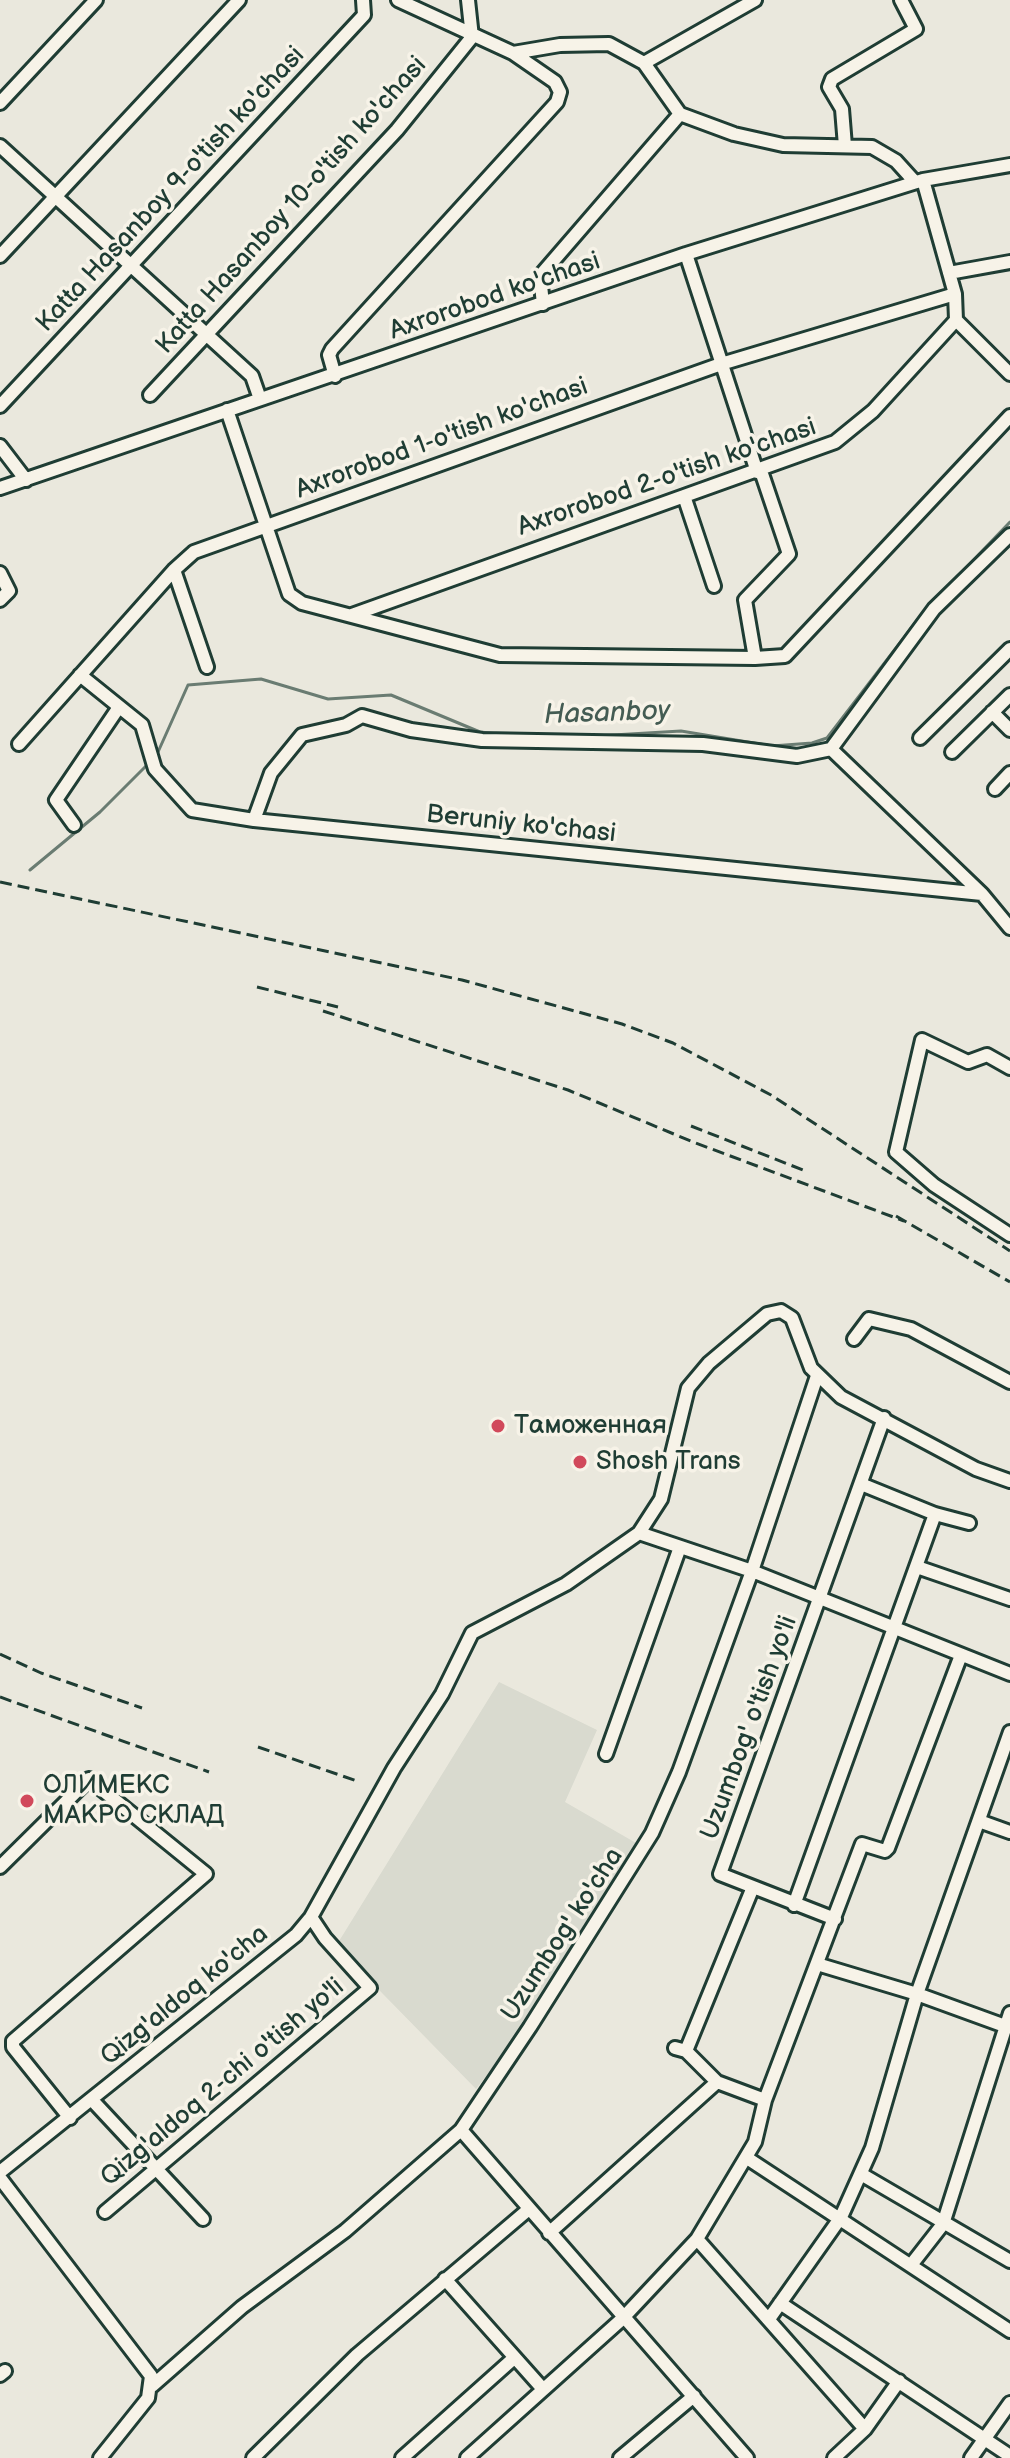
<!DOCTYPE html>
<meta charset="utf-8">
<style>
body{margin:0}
canvas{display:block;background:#eae8dd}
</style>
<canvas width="1010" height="2458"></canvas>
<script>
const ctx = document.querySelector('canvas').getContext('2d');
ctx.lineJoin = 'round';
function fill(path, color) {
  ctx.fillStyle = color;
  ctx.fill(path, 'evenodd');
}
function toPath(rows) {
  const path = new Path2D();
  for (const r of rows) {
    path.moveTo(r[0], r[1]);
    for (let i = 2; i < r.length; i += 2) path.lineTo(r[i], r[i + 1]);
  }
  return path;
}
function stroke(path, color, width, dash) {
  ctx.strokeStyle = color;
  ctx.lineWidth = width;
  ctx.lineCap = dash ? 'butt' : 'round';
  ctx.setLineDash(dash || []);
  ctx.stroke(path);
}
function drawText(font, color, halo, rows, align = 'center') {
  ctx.font = font + ' "Balsamiq Sans",sans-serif';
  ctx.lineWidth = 7;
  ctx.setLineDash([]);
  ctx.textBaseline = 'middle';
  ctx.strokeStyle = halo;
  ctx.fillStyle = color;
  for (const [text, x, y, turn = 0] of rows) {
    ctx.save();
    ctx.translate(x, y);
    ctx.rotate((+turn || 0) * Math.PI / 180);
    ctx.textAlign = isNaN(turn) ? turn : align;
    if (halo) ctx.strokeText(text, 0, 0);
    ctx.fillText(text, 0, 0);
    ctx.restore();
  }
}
const built = toPath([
 [499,1682,597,1730,565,1802,636,1843,537,2010,476,2089,336,1946]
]);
const stream = toPath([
 [935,600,1010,522],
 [596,736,681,731,772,746,812,743,827,738,929,605],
 [158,752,188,685,261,679,328,699,391,695,480,732,509,735],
 [30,870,100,812,148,764]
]);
const minor = toPath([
 [513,53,560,45,609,44,644,63,680,114,734,134,783,145,872,147,896,161,915,182],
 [644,63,755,0],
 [0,103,96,0],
 [0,146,252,376,260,399],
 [845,146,842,109,829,87,832,79,916,29,901,0],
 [923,180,955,294,956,320,1010,374],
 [686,254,757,472],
 [0,256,239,0],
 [949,273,1010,262],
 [543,304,540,276,680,114],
 [335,376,329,355,332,349,557,102,560,92,555,82,513,53,398,0],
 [150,395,397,130,472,37,468,0],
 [0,406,364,15,363,0],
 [227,410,289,594,302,603,500,655,755,658,785,656,1010,416],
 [0,446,26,480],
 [0,488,686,254,923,180,1010,165],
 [684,496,714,586],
 [174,570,207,667],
 [0,573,9,591,0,600],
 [352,615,835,442,873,411,956,320],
 [755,658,745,600,789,554,761,471],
 [80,675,142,725,155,769,192,810,254,820,982,894,1010,928],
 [992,712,1010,730],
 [920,738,1010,649],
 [19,744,174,570,194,552,721,364,955,294],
 [831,749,934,609,1010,535],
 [831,749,982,894],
 [952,752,1010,695],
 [995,789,1010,773],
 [254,820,271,773,302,735,346,725,362,716,411,730,482,740,703,744,797,756,831,749],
 [74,825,56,800,119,707],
 [1010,1068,987,1055,968,1062,922,1040,896,1152,934,1185,1010,1235],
 [854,1339,869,1319,911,1329,1010,1382],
 [861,1484,935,1514,969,1523],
 [639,1533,752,1571,1010,1674],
 [917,1567,1010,1599],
 [606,1754,680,1547],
 [979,1821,1010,1832],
 [0,1867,89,1779,206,1874,13,2041,13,2047,70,2118],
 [794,1905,935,1514],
 [835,1919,720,1874,884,1418],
 [817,1964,917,1994,1005,2026],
 [675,2048,686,2051,717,2082,765,2100],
 [686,2051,753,1887],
 [92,2100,203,2219],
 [461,2130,747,2458],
 [747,2158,1010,2331],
 [0,2172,296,1935,311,1917,394,1768,442,1694,472,1633,566,1584,639,1533,661,1499,688,1388,709,1363,767,1314,781,1311,792,1318,811,1368,841,1397,976,1469,1010,1481],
 [861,2174,1010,2261],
 [0,2178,151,2376,148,2398,100,2458],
 [105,2212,370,1988,325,1938,311,1917],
 [549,2233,717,2082],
 [697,2239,865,2429],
 [911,2265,943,2224,1010,2013],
 [445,2279,542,2388],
 [780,2303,1010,2456],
 [769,2319,841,2217,872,2148,917,1994,1010,1732],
 [0,2375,5,2371],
 [152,2386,242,2307,345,2231,461,2130,530,2027,652,1833,679,1772,752,1571,817,1376],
 [253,2458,357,2355,529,2209],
 [402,2458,514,2358],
 [467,2458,622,2319,697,2239,755,2142,765,2100,862,1844,885,1851,888,1848,961,1655],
 [620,2458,694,2396],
 [834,2458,865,2429,899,2381],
 [971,2458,1010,2403]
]);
const rail = toPath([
 [0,882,462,980,622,1024,673,1043,771,1095,1010,1251],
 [257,987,338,1007],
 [323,1011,568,1090,693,1142,904,1221],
 [691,1126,803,1170],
 [896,1216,1010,1282],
 [0,1654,41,1673,142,1708],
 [0,1697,209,1772],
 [258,1747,357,1781]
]);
const markers = [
 [498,1426,8,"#d1495b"],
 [580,1462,8,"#d1495b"],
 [27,1801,8,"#d1495b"]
];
const streetNames = [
 ["Katta Hasanboy 9-o'tish ko'chasi",171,190,-47],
 ["Katta Hasanboy 10-o'tish ko'chasi",292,206,-48],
 ["Axrorobod ko'chasi",495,297,-19],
 ["Axrorobod 1-o'tish ko'chasi",442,439,-20],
 ["Axrorobod 2-o'tish ko'chasi",667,478,-19],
 ["Beruniy ko'chasi",521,825,6],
 ["Uzumbog' o'tish yo'li",750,1728,-70],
 ["Uzumbog' ko'cha",563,1935,-57],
 ["Qizg'aldoq ko'cha",185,1996,-39],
 ["Qizg'aldoq 2-chi o'tish yo'li",223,2083,-40]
];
const poiNames = [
 ["Таможенная",514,1426],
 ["Shosh Trans",596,1462],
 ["ОЛИМЕКС",43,1786],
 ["МАКРО СКЛАД",43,1816]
];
const waterNames = [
 ["Hasanboy",607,714,-2]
];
fill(built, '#d9dacf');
stroke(stream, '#6a7c72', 3);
stroke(minor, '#1f3d34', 18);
stroke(minor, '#f7f3e8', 12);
stroke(rail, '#1f3d34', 3, [12, 6]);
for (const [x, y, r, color] of markers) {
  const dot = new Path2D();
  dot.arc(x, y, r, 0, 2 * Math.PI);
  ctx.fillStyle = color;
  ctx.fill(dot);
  stroke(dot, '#f7f3e8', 3);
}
drawText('26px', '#1f3d34', '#f7f3e8', streetNames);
drawText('26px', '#1f3d34', '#f7f3e8', poiNames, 'left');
drawText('italic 28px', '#445c53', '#f7f3e8', waterNames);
</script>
